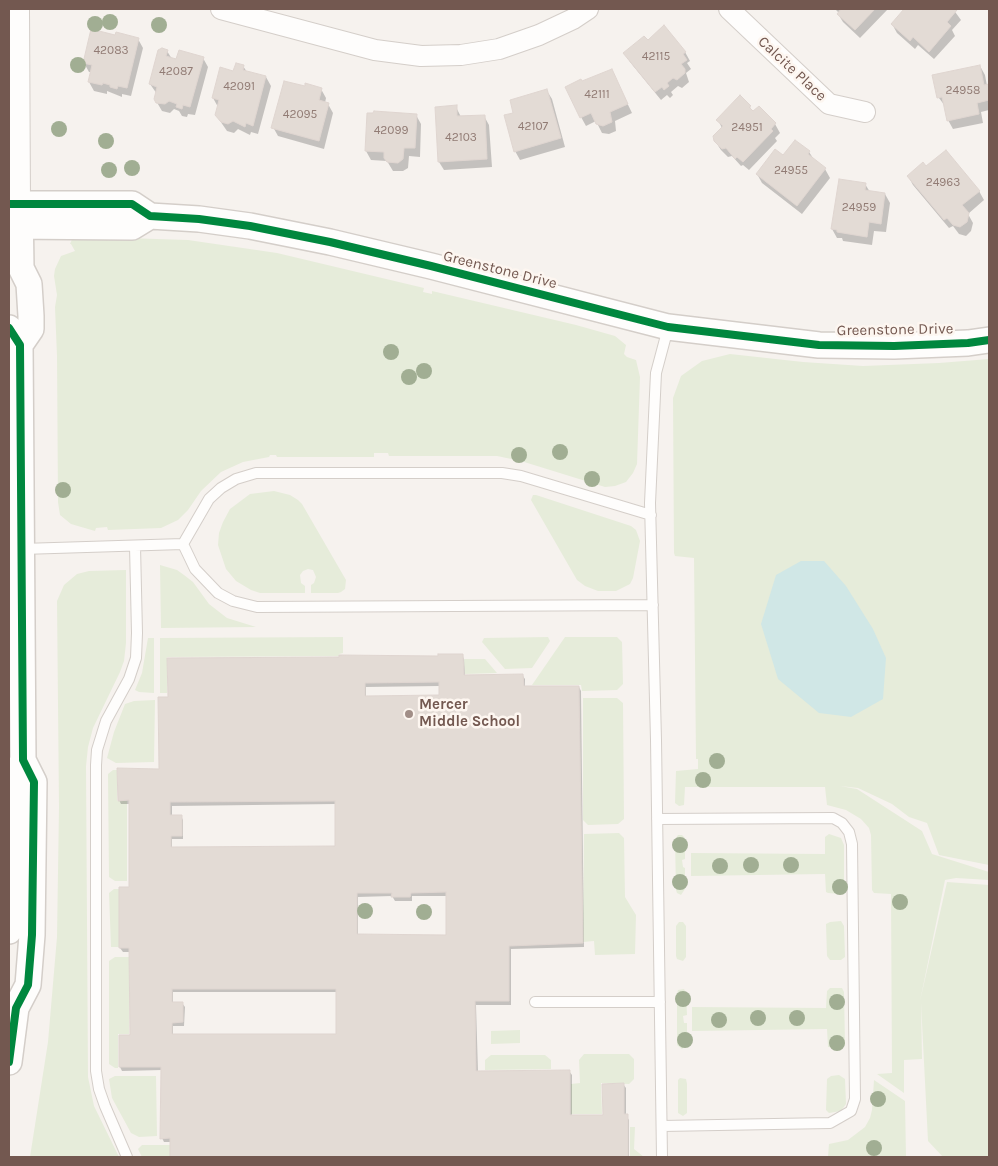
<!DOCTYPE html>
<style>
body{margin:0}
#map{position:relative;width:998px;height:1166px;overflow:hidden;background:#f6f2ee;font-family:Karla,sans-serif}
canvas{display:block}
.frame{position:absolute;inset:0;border:10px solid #735850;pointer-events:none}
</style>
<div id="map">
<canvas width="998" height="1166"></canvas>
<div class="frame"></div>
</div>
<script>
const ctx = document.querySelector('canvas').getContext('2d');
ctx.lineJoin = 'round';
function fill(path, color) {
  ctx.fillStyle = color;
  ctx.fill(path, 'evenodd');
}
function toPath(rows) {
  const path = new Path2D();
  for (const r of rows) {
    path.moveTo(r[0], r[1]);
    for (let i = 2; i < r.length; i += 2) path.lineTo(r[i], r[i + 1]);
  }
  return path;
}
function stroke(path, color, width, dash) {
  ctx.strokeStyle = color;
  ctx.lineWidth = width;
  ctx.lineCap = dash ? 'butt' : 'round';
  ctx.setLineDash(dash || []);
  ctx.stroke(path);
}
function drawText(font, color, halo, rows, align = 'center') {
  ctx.font = font + ' Karla,sans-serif';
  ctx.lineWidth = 5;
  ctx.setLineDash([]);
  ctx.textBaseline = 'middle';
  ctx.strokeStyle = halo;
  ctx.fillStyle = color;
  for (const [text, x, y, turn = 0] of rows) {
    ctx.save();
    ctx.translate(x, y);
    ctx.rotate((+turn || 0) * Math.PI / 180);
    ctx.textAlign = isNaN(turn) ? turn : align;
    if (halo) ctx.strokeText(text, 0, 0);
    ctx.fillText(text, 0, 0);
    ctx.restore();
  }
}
const green = toPath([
 [73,237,75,239,94,237,188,240,277,253,424,288,423,292,432,294,432,291,576,325,615,336,626,345,624,354,627,357,636,360,640,377,637,464,633,473,626,482,615,486,605,487,521,461,497,456,389,456,388,453,374,453,374,457,277,457,276,455,270,455,269,457,243,462,221,472,201,491,188,510,178,520,161,528,108,530,107,527,96,528,95,531,71,524,60,515,58,502,57,356,55,307,57,295,54,276,55,269,61,256,75,251,71,244,70,244],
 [730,354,803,362,863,366,939,363,989,359,989,865,939,855,927,823,909,817,892,804,858,788,840,786,857,789,922,831,932,854,989,872,989,880,956,878,945,880,920,1001,947,882,989,885,989,1157,943,1157,928,1141,921,1003,922,1059,904,1060,904,1093,877,1074,892,1073,891,894,874,893,872,890,871,835,869,828,861,819,846,810,827,805,825,787,685,787,684,805,679,806,675,803,676,771,698,769,698,759,696,759,694,558,675,556,674,553,673,398,681,376,702,361],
 [274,491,290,495,298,500,302,504,346,580,345,589,341,592,338,593,311,593,311,585,314,583,316,577,313,570,308,569,303,571,300,575,301,583,305,586,305,593,260,593,251,590,236,581,226,569,218,545,219,533,223,522,230,509,250,494],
 [533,495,536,495,631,526,636,530,640,541,633,578,630,584,616,591,598,591,585,586,577,580,531,500],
 [160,565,177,570,184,575,193,582,209,604,227,618,256,627,161,628],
 [126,570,126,643,124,661,120,672,93,728,88,747,86,766,88,1077,94,1106,119,1157,30,1157,48,1042,57,937,59,807,57,601,64,585,77,574,89,571],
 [343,637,343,653,339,654,339,656,167,657,167,693,160,693,160,638],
 [548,637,550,641,532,668,505,669,482,642,484,638],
 [565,637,617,637,622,642,623,684,617,690,582,691,581,685,532,685],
 [148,638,154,638,154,693,139,692,135,690,142,673],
 [464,659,485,659,497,673,465,674],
 [583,698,617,698,623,703,624,819,618,824,588,825,583,820],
 [155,700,154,762,116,763,107,758,114,732,125,704,134,701],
 [113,770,117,770,117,801,127,801,127,881,115,881,109,877,108,774],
 [619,833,624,838,625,897,636,915,635,954,595,955,594,941,583,942,584,834],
 [829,834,841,838,844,845,844,890,840,894,828,893,826,892,825,874,691,876,691,853,825,854,825,837],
 [678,835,682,835,685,838,685,859,682,860,683,867,685,868,685,889,681,895,677,893,676,890,675,840],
 [114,889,119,889,119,947,111,947,109,893],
 [841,921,844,926,845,957,841,960,830,960,827,956,826,924,830,922],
 [679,922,683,922,686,926,686,957,683,961,677,959,676,956,676,926],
 [115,957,129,957,129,1034,118,1034,118,1068,115,1068,109,1064,109,961],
 [830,988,842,988,844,992,845,1045,841,1048,828,1047,827,1029,692,1031,692,1007,826,1008,827,991],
 [684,989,686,993,687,1015,683,1016,684,1023,687,1023,687,1044,682,1049,677,1045,677,994,678,990],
 [520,1030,520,1043,491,1044,491,1031],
 [584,1054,629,1054,634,1059,634,1079,629,1084,601,1083,602,1114,571,1114,571,1084,580,1083,579,1060],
 [491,1055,545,1055,551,1060,551,1069,485,1070,485,1060],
 [839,1075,845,1079,846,1104,841,1111,829,1113,826,1110,827,1079,831,1076],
 [115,1076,156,1076,157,1136,139,1137,131,1133,112,1098,109,1079],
 [680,1078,686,1079,687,1084,687,1113,683,1116,678,1113,678,1080],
 [874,1080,905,1101,906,1157,828,1157,829,1144,848,1140,865,1127,870,1118,872,1110],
 [635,1127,634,1149,644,1157,630,1157,630,1127],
 [142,1145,170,1145,170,1157,142,1157,138,1149]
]);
const water = toPath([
 [801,561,824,561,846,586,873,629,886,658,883,699,851,717,819,713,778,679,761,624,776,575]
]);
const shadow = toPath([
 [439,9,463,9,463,10],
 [835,9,888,9,860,38,843,22,838,14,839,13],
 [906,9,953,9,961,20,952,30,955,36,934,59,918,45,915,49,897,33,892,24],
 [116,37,138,39,143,48,131,96,122,94,122,97,107,91,107,94,94,91,89,82,92,72,89,72,84,63],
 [167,51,172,59,203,58,208,67,195,115,188,114,187,117,182,116,179,111,174,109,170,113,162,111,155,99,157,94,150,84],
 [685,52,690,61,687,63,691,69,686,73,689,82,682,88,678,86,671,92,673,95,670,98,667,95,661,100,630,62,625,53],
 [243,66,247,72,266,77,271,86,258,134,251,132,250,135,238,129,234,133,227,131,216,115,218,107,213,98,234,72],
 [980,66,985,75,987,86,989,85,989,110,981,112,983,123,953,129,948,120,945,106,939,98,934,76],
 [616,80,632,113,615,121,616,131,609,134,602,133,596,121,586,126,581,117,582,83],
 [305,88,321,89,326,98,325,103,328,104,333,113,324,149,278,136,273,127],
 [547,91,552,99,565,147,520,160,515,151,515,113],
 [456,107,461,117,484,116,489,125,492,167,444,170,439,162],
 [750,107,753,113,759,108,775,124,780,133,775,138,777,141,749,170,743,165,741,166,732,156,728,157,721,150,715,141,722,128,718,120],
 [416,115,421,124,420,157,409,156,408,168,403,171,393,171,387,161,371,160,366,151],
 [809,152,815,161,825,169,830,178,802,214,762,183,757,174,784,157],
 [926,168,979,191,984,200,968,214,973,223,971,231,966,236,959,234,953,226,949,228,913,185,908,176],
 [865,184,870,192,885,194,890,203,886,232,874,231,872,245,843,241,842,238,837,238,832,229],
 [462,655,464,659,465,676,522,675,525,679,525,687,579,687,581,691,584,947,511,949,511,1005,476,1005,478,1072,569,1071,572,1075,572,1116,604,1116,623,1084,626,1088,626,1115,629,1120,629,1157,171,1157,171,1142,164,1142,162,1138,162,1070,122,1071,120,1067,131,1036,131,952,123,952,120,948,121,889,130,889,130,804,121,804,119,800,161,770,159,699,439,657],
 [440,686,440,696,366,697,366,687],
 [336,804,336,847,172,848,172,839,183,839,183,820,181,816,172,817,172,806],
 [392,896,395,901,412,901,412,896,447,896,447,937,358,936,358,897],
 [173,992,337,992,337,1035,173,1035,173,1026,184,1026,185,1007,182,1003,173,1003]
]);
const building = toPath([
 [841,9,875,9,855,30,837,14,841,9],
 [904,9,955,9,957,10,947,22,951,26,929,52,913,37,910,41,891,24,904,9],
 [664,25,686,52,683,54,687,60,681,64,685,69,685,73,677,80,673,78,667,83,669,86,664,90,662,87,655,92,623,53,644,36,648,40,664,25],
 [91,29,115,35,116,32,139,38,127,88,118,86,117,89,110,87,110,85,103,83,102,85,88,82,92,65,83,63,91,29],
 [162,48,168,50,166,56,176,59,179,50,204,57,190,107,183,105,182,109,176,107,177,104,169,101,165,104,156,103,154,99,157,87,149,84,158,50,162,48],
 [236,63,244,65,243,70,266,76,253,126,246,123,245,127,233,121,228,124,221,122,215,115,219,100,212,98,220,67,233,71,236,63],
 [980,65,984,85,989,84,989,100,977,103,979,114,947,121,942,97,937,98,932,75,980,65],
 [612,69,628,104,610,112,612,122,603,126,596,124,591,113,580,118,565,87,581,79,582,81,612,69],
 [284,81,305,86,305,83,322,88,319,100,329,103,319,141,271,128,284,81],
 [547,89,561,138,514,152,504,115,513,113,510,100,547,89],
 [740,95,751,106,749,107,753,111,759,106,776,123,771,129,773,131,743,162,737,157,735,159,726,148,722,149,714,141,713,136,723,126,716,120,740,95],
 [457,105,457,116,485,115,487,159,438,162,435,107,457,105],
 [374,111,417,114,415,148,404,148,403,159,398,163,387,162,384,158,384,152,365,151,367,113,373,113,374,111],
 [795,140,810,151,808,154,826,168,797,206,756,174,775,149,783,155,795,140],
 [946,150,980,191,962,205,969,213,967,222,960,227,953,225,947,218,944,220,907,176,923,162,926,166,946,150],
 [839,179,866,183,865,190,885,193,881,224,869,222,867,237,837,232,837,230,831,229,839,179],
 [438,654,463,654,464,675,523,674,524,686,579,686,583,943,509,946,509,1001,475,1001,476,1071,570,1070,570,1115,603,1115,602,1084,624,1083,624,1114,628,1114,628,1157,170,1157,170,1138,160,1139,161,1067,119,1067,119,1035,130,1035,129,948,119,948,119,887,129,887,129,800,118,801,117,768,159,769,158,697,168,697,167,658,339,657,339,655,438,656,438,654],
 [439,682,439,695,365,696,365,683,439,682],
 [335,801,335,846,171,847,171,836,182,836,182,815,170,815,170,802,335,801],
 [446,892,446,935,357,934,357,893,392,893,391,897,410,897,411,893,446,892],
 [172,989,336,989,336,1034,172,1034,172,1023,183,1022,183,1002,172,1002,172,989]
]);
const service = toPath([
 [183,544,195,569,218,593,233,601,257,607,653,605],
 [22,549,183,544,209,499,221,488,236,479,256,473,502,473,521,476,651,515],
 [657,819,833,818,842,823,849,832,852,844,855,1099,851,1111,830,1123,662,1126],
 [535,1002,660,1002],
 [127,1157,105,1106,99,1089,96,1071,96,765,97,750,106,721,129,679,136,658,137,633,135,546],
 [662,1157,656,740,650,503,656,373,668,328]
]);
const minor = toPath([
 [19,9,20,204],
 [221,9,375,50,421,56,461,55,499,49,539,35,573,19,588,9],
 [729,9,829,104,865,112]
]);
const tertiary = toPath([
 [9,204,132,204,150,216,199,219,250,226,330,242,431,266,668,327,819,345,894,346,968,343,989,340],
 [9,226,132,227,150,216],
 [9,328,20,345,23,760,34,782,32,935,28,985,16,1008,9,1062],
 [20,345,31,329,31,316,29,284,21,268,20,204],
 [9,931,12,854,11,784,23,760]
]);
const cycleway = toPath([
 [9,204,132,204,150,216,199,219,250,226,330,242,431,266,668,327,819,345,894,346,968,343,989,340],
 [9,328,20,345,23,760,34,782,32,935,28,985,16,1008,9,1062]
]);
const trees = [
 [110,22],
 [95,24],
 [159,25],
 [78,65],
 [59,129],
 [106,141],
 [132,168],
 [109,170],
 [391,352],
 [424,371],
 [409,377],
 [560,452],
 [519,455],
 [592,479],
 [63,490],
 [717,761],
 [703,780],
 [680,845],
 [751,865],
 [791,865],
 [720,866],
 [680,882],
 [840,887],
 [900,902],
 [365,911],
 [424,912],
 [683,999],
 [837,1002],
 [758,1018],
 [797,1018],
 [719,1020],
 [685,1040],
 [837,1043],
 [878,1099],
 [874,1148]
];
const markers = [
 [409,714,5,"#a18e87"]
];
const numberNames = [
 ["42083",111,51],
 ["42115",656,57],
 ["42087",176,72],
 ["42091",239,87],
 ["24958",963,91],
 ["42111",597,95],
 ["42095",300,115],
 ["42107",533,127],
 ["24951",747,128],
 ["42099",391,131],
 ["42103",461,138],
 ["24955",791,171],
 ["24963",943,183],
 ["24959",859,208]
];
const streetNames = [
 ["Calcite Place",792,69,43],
 ["Greenstone Drive",500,270,14],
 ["Greenstone Drive",895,330,-1]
];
const poiNames = [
 ["Mercer",419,705],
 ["Middle School",419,722]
];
fill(green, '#e6ecda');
fill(water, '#d0e7e6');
fill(shadow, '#0003');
fill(building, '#e3dbd5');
stroke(building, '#dfd5d0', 1);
stroke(service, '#d4cec9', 12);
stroke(minor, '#d4cec9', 22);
stroke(tertiary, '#d4cec9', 28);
stroke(service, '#fefdfc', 10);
stroke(minor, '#fefdfc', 20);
stroke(tertiary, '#fefdfc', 25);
stroke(cycleway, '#00873e', 8);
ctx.fillStyle = '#a1ae93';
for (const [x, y] of trees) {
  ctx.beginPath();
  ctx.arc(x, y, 8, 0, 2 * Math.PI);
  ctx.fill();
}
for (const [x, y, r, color] of markers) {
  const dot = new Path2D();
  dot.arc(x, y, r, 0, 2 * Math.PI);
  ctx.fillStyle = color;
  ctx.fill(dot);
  stroke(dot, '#fdf6f0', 2);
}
drawText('12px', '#917b74', null, numberNames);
drawText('15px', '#735850', '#fdf6f0', streetNames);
drawText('bold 15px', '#735850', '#fdf6f0', poiNames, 'left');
</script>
